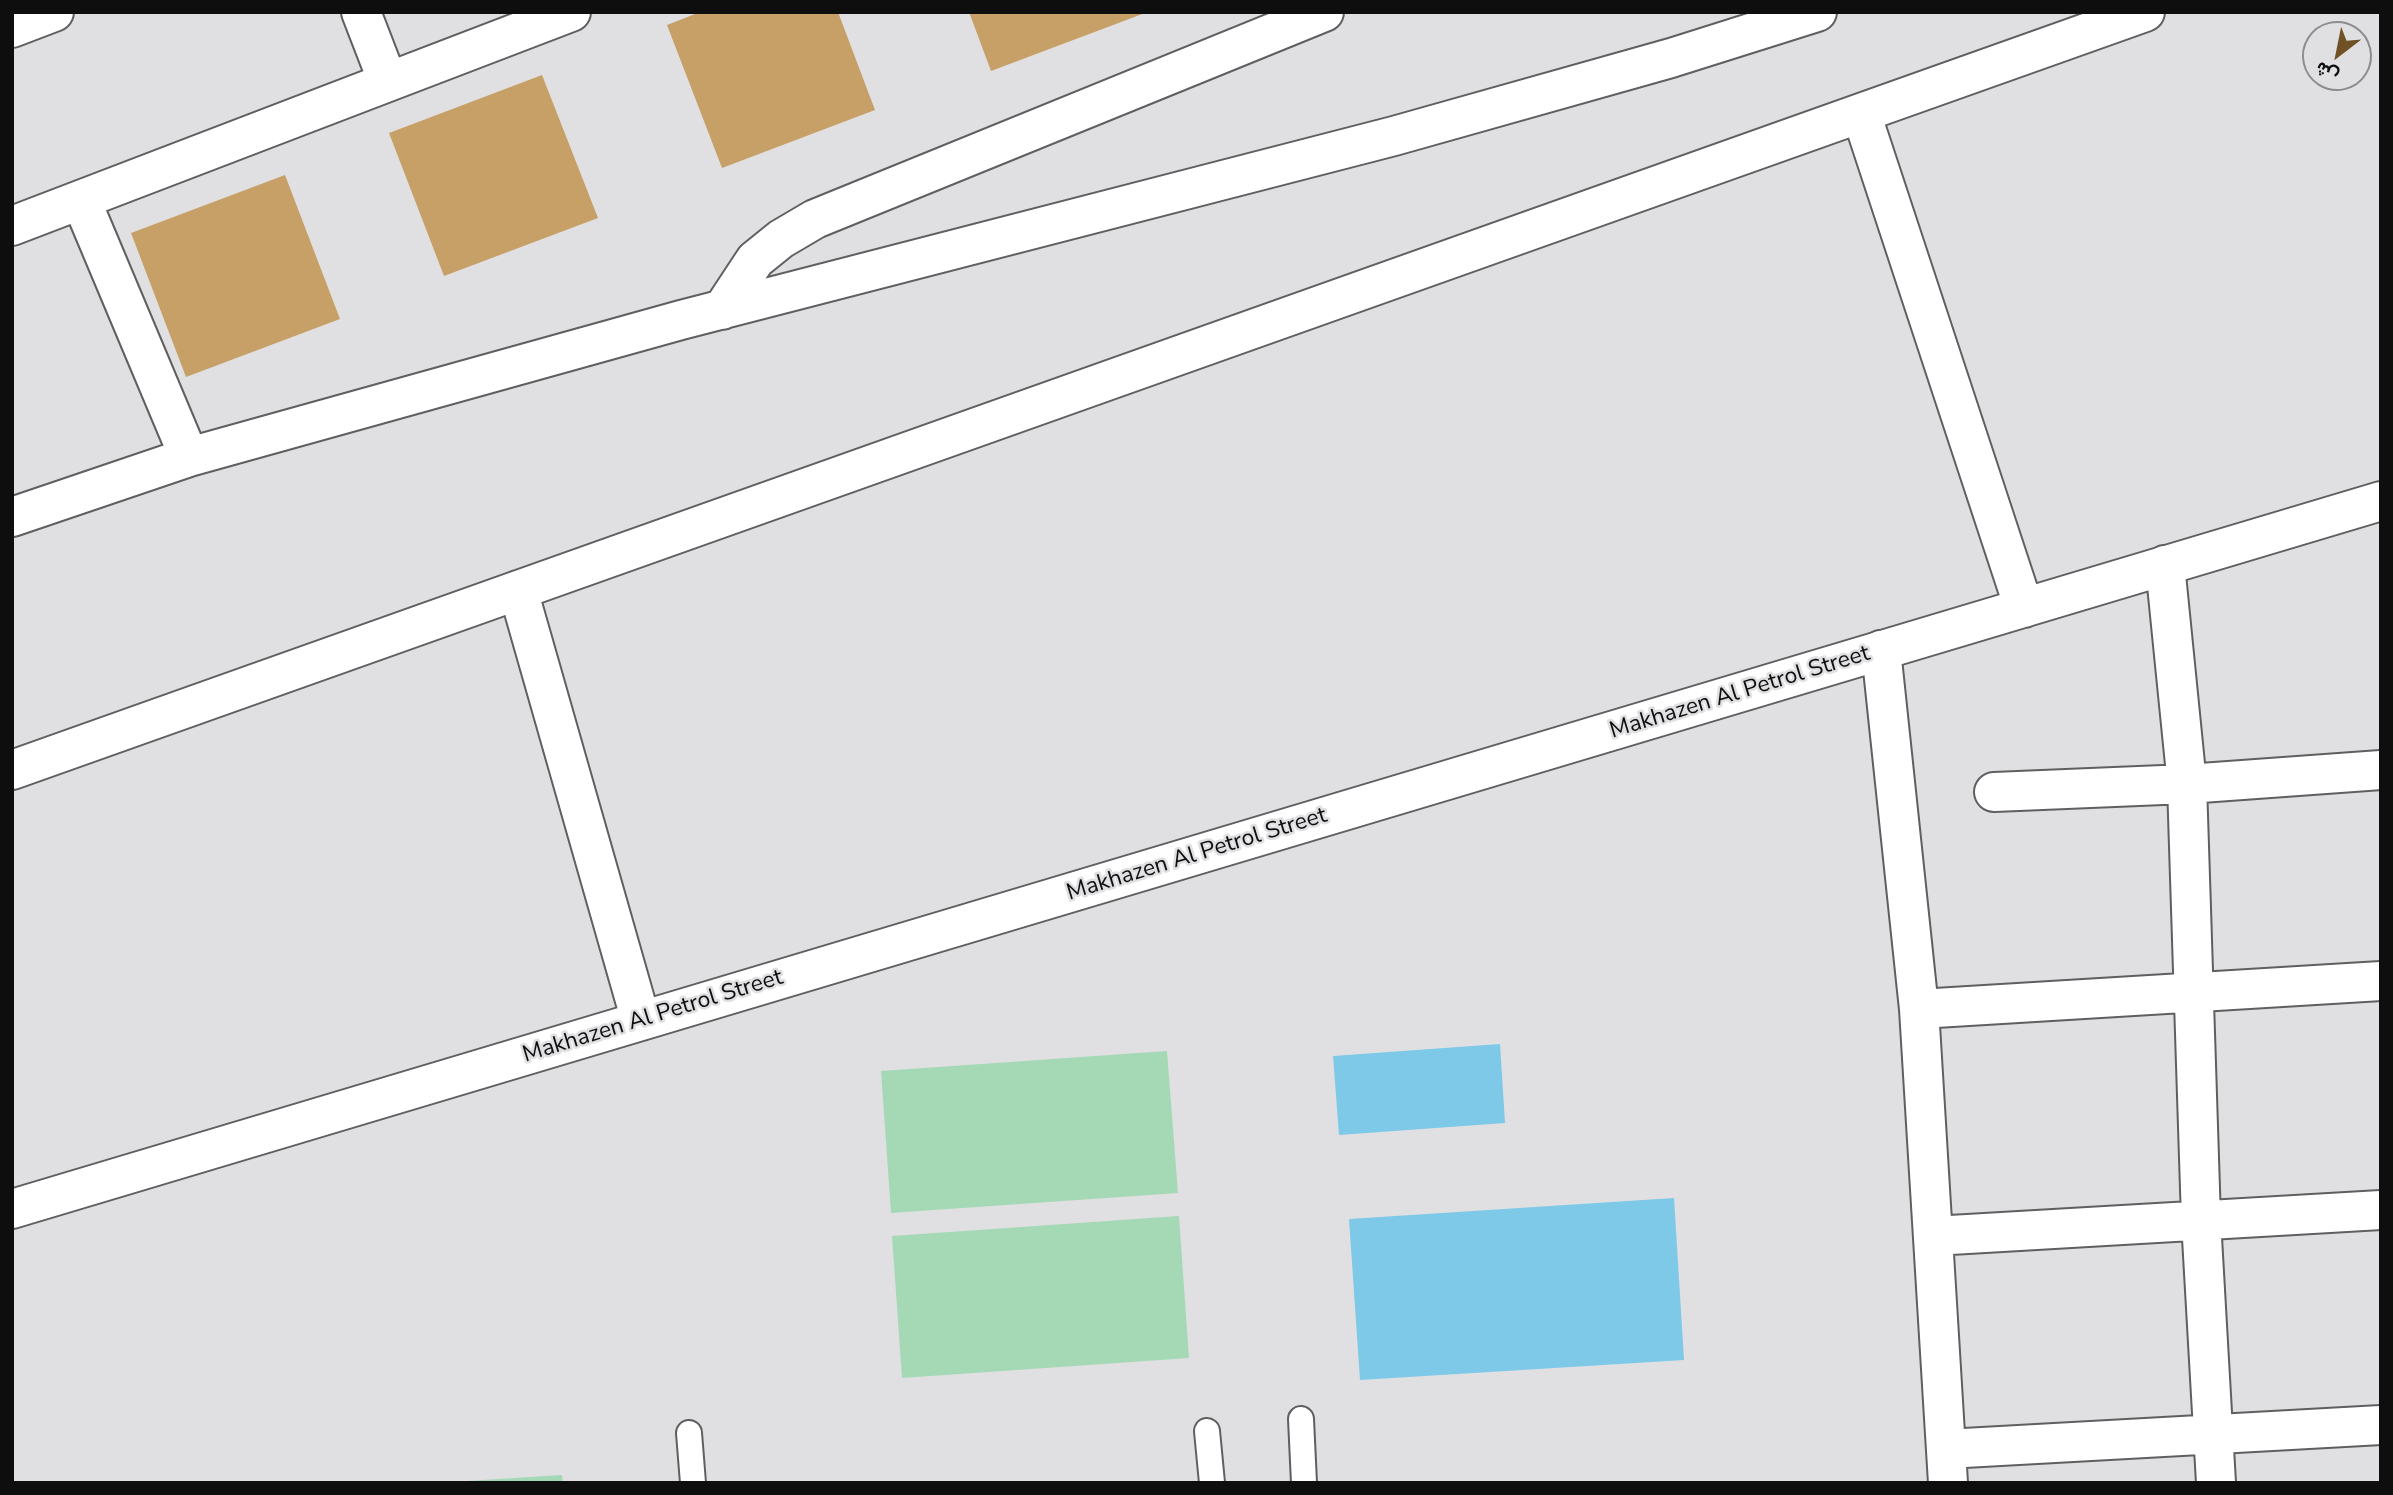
<!DOCTYPE html>
<meta charset="utf-8">
<style>
body{margin:0}
#map{position:relative;width:2393px;height:1495px;overflow:hidden;background:#e0e0e2;font-family:"Nunito Sans",Vazirmatn,sans-serif}
canvas{display:block}
.frame{position:absolute;inset:0;border:14px solid #0e0e0f;pointer-events:none}
.north{position:absolute;left:2302px;top:21px;width:70px;height:70px;box-sizing:border-box;background:#e0e0e2;border:2px solid #8c8c8e;border-radius:50%;rotate:212deg;font-size:19px;font-weight:700;line-height:28px;text-align:center;color:#0e0e0f}
.north::after{content:'';display:block;margin:auto;width:24px;height:32px;background:#6f5125;clip-path:polygon(50% 0,100% 100%,50% 72%,0 100%)}
</style>
<div id="map">
<canvas width="2393" height="1495"></canvas>
<div class="frame"></div>
<div class="north">ش</div>
</div>
<script>
const ctx = document.querySelector('canvas').getContext('2d');
ctx.lineJoin = 'round';
function fill(path, color) {
  ctx.fillStyle = color;
  ctx.fill(path, 'evenodd');
}
function toPath(rows) {
  const path = new Path2D();
  for (const r of rows) {
    path.moveTo(r[0], r[1]);
    for (let i = 2; i < r.length; i += 2) path.lineTo(r[i], r[i + 1]);
  }
  return path;
}
function stroke(path, color, width, dash) {
  ctx.strokeStyle = color;
  ctx.lineWidth = width;
  ctx.lineCap = dash ? 'butt' : 'round';
  ctx.setLineDash(dash || []);
  ctx.stroke(path);
}
function drawText(font, color, halo, rows, align = 'center') {
  ctx.font = font + ' "Nunito Sans",sans-serif';
  ctx.lineWidth = 5;
  ctx.setLineDash([]);
  ctx.textBaseline = 'middle';
  ctx.strokeStyle = halo;
  ctx.fillStyle = color;
  for (const [text, x, y, turn = 0] of rows) {
    ctx.save();
    ctx.translate(x, y);
    ctx.rotate((+turn || 0) * Math.PI / 180);
    ctx.textAlign = isNaN(turn) ? turn : align;
    if (halo) ctx.strokeText(text, 0, 0);
    ctx.fillText(text, 0, 0);
    ctx.restore();
  }
}
const green = toPath([
 [1167,1051,1178,1193,891,1213,881,1071],
 [1179,1216,1189,1358,902,1378,892,1236],
 [562,1475,563,1483,435,1483]
]);
const water = toPath([
 [1500,1044,1505,1123,1339,1135,1333,1056],
 [1674,1198,1684,1360,1360,1380,1349,1219]
]);
const building = toPath([
 [700,12,838,12,875,110,722,168,667,25],
 [969,12,1145,12,1145,13,991,71],
 [542,75,598,218,444,276,389,133],
 [285,175,340,319,186,377,131,233]
]);
const service = toPath([
 [1301,1419,1304,1483],
 [1207,1431,1212,1483],
 [689,1433,693,1483]
]);
const minor = toPath([
 [361,12,388,82],
 [12,28,54,12],
 [81,200,189,457],
 [12,226,571,12],
 [722,310,755,260,781,239,815,219,1324,12],
 [12,517,189,457,681,320,1394,136,1671,58,1817,12],
 [2165,565,2187,784,2201,1220,2216,1483],
 [1881,650,1919,1009,1948,1483],
 [1994,792,2187,784,2381,770],
 [1919,1009,2381,981],
 [1933,1236,2381,1210],
 [1946,1449,2381,1425]
]);
const tertiary = toPath([
 [1861,113,2024,608],
 [518,590,641,1021],
 [12,770,2145,12],
 [12,1209,2381,501]
]);
const streetNames = [
 ["Makhazen Al Petrol Street",1740,693,-17],
 ["Makhazen Al Petrol Street",1197,855,-17],
 ["Makhazen Al Petrol Street",653,1017,-17]
];
fill(green, '#a5d8b5');
fill(water, '#7ec9e8');
fill(building, '#c7a068');
stroke(service, '#5f5f61', 28);
stroke(minor, '#5f5f61', 42);
stroke(tertiary, '#5f5f61', 42);
stroke(service, '#fff', 24);
stroke(minor, '#fff', 38);
stroke(tertiary, '#fff', 38);
drawText('23px', '#0e0e0f', '#e0e0e2', streetNames);
</script>
